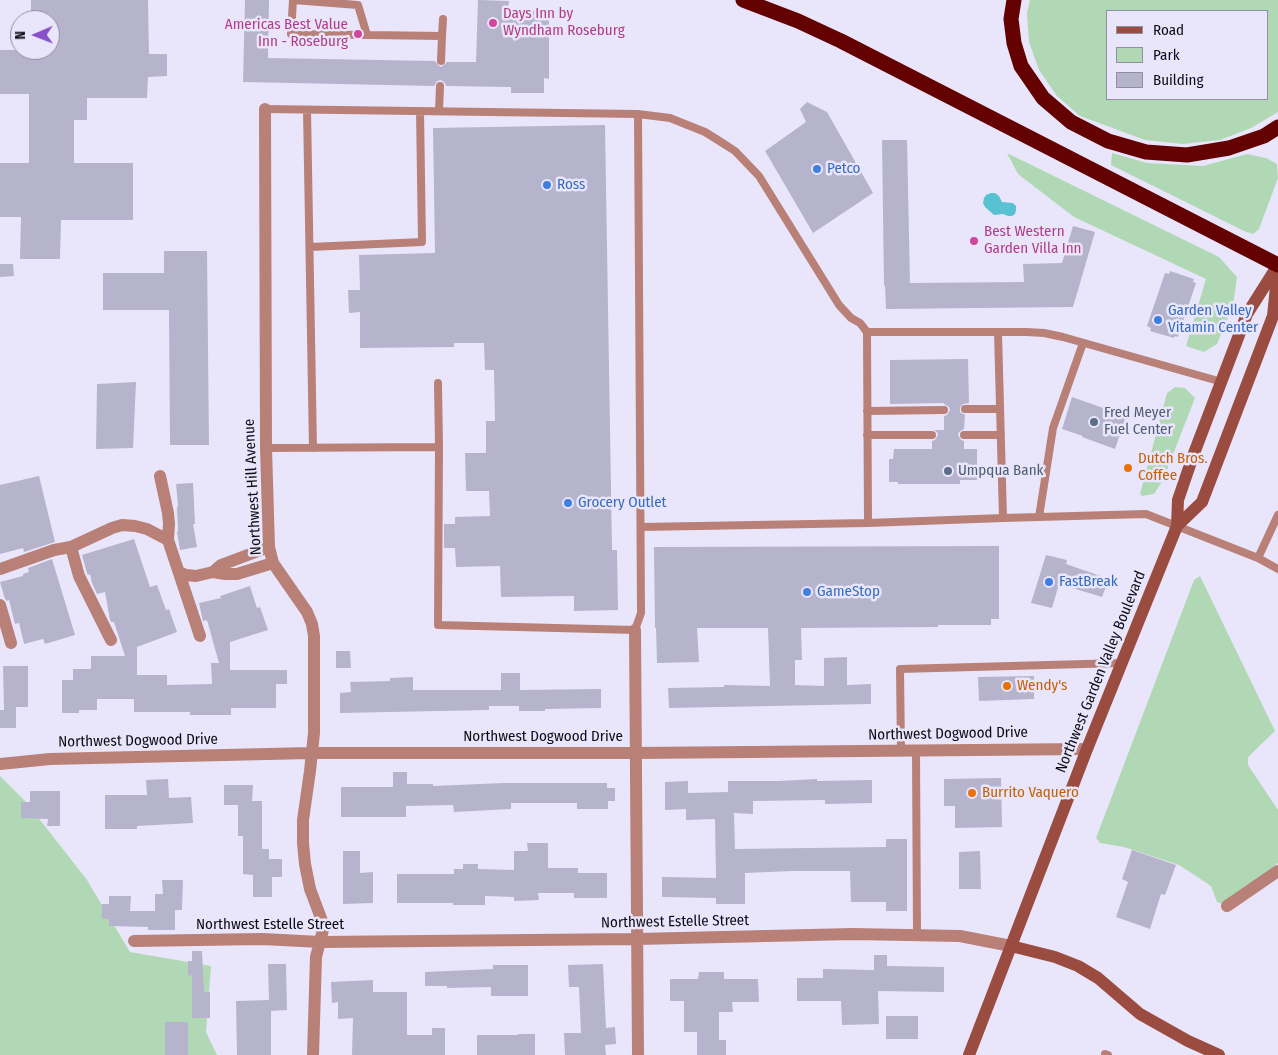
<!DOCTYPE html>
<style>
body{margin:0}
#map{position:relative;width:1278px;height:1055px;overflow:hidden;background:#e9e6fc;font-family:"Fira Sans Condensed",sans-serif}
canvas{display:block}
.legend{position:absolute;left:1106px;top:10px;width:162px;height:90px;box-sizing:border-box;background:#e9e6fc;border:1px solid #918f9f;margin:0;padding:6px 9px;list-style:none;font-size:15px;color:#0d0c14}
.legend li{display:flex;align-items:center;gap:10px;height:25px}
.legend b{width:25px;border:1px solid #918f9f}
.north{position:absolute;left:10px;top:10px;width:50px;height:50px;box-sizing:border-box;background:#e9e6fc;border:1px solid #918f9f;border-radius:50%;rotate:269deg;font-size:14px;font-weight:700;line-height:20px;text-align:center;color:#0d0c14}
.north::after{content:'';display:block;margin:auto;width:18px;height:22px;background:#8951c9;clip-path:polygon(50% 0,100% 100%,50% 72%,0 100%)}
</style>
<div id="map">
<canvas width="1278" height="1055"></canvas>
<ul class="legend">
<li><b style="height:6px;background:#9b4c41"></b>Road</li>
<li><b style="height:14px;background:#b1d8b4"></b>Park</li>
<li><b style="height:14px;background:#b6b3cd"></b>Building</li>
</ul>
<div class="north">N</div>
</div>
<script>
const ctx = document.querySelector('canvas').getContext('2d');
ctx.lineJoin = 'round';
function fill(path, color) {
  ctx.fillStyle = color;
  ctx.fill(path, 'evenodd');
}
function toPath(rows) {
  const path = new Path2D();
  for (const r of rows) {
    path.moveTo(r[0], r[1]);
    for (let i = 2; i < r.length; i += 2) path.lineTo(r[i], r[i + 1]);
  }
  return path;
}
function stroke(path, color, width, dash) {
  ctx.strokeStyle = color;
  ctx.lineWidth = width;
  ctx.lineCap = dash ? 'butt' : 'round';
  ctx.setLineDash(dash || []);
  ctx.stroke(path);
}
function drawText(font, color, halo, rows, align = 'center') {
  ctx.font = font + ' "Fira Sans Condensed",sans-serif';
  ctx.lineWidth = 5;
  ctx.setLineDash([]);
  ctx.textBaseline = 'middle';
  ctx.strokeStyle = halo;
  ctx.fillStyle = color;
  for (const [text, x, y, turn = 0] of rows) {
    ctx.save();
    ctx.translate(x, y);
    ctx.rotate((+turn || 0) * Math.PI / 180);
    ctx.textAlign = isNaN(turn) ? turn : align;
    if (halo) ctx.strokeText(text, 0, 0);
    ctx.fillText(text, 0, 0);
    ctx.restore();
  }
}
const green = toPath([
 [1030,0,1278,0,1278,112,1251,128,1220,140,1183,144,1145,140,1080,116,1057,96,1039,70,1029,42,1027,13],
 [1267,11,1267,99,1107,99,1107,11],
 [1007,153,1219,257,1237,277,1233,305,1217,344,1204,352,1186,346,1206,279,1074,217,1018,174],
 [1112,153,1147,163,1203,166,1247,154,1266,158,1277,164,1278,178,1259,229,1253,234,1244,231,1111,165],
 [1175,387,1185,388,1195,398,1163,480,1154,494,1142,496,1140,494,1167,393],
 [1200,576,1275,731,1248,757,1248,765,1278,810,1278,863,1227,906,1217,902,1211,886,1179,865,1124,847,1100,843,1096,838,1194,580],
 [0,776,26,802,87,880,130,952,211,966,206,1032,217,1055,0,1055]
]);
const water = toPath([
 [991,193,995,193,999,196,1002,202,1013,203,1016,206,1016,210,1015,214,1012,216,1008,216,1003,214,994,215,985,207,983,203,984,198,986,195]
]);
const building = toPath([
 [31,0,148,0,149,54,167,54,167,76,148,77,147,98,87,98,87,120,74,120,74,163,133,163,133,220,61,220,60,259,20,259,21,217,0,217,0,163,29,163,29,94,0,94,0,50,50,50,50,20,31,20],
 [245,0,269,0,268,58,435,61,438,65,441,67,445,64,447,62,476,62,478,0,509,1,508,11,549,11,549,79,544,78,544,93,511,93,511,87,446,86,445,83,441,80,437,81,434,86,243,82],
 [807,102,827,112,873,193,813,233,765,151,806,122,800,109],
 [605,125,612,550,617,550,618,610,574,611,574,596,501,597,500,566,456,567,455,548,444,548,444,524,455,524,455,517,490,516,489,491,466,491,465,453,486,453,486,421,495,421,494,370,485,370,484,343,454,343,454,347,360,348,360,312,349,313,348,290,360,290,359,255,435,253,433,128],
 [882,140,907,140,910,283,1024,282,1023,264,1062,263,1073,226,1095,232,1073,307,886,309,885,285,884,286],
 [164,251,207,251,209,445,170,445,169,310,103,310,103,273,164,273],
 [0,264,13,264,14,276,0,277],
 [1170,271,1194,279,1193,282,1196,283,1178,337,1175,336,1174,338,1150,331,1151,328,1147,326,1165,273,1169,274],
 [968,359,969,403,963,404,960,407,960,412,965,415,964,429,959,432,958,435,961,440,964,441,964,449,977,449,977,480,960,480,960,484,898,484,898,482,889,482,889,459,893,459,894,449,932,449,932,441,935,440,938,435,937,432,934,430,944,430,944,416,947,415,950,410,949,407,944,404,944,403,890,404,890,360],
 [136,382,133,448,96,449,97,384],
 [1072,397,1126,416,1115,449,1082,437,1083,436,1062,429],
 [39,476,55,542,24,552,23,548,0,554,0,485],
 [193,483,195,524,193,524,197,547,180,550,177,532,178,531,177,507,178,506,176,484],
 [134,539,150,587,157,585,166,610,169,609,177,632,137,647,137,675,167,675,167,685,212,684,211,663,219,663,207,620,203,621,199,603,221,598,220,596,250,586,257,608,260,607,268,630,230,642,230,670,287,670,287,684,276,684,276,708,231,708,231,715,190,715,190,712,134,712,134,699,97,699,97,710,79,710,79,713,62,713,62,680,73,680,73,669,91,669,91,656,125,656,114,622,111,622,110,620,105,592,97,594,92,583,90,574,88,575,87,573,82,555],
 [999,546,999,619,991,619,991,625,938,625,938,627,801,628,802,660,795,660,795,685,824,686,824,658,847,657,847,685,871,684,871,704,669,708,668,688,724,687,724,685,770,686,768,628,697,628,699,662,657,663,656,628,655,628,654,547],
 [1046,555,1067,560,1066,564,1109,579,1102,597,1059,584,1052,608,1031,603],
 [52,559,75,635,45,644,43,639,24,644,19,623,15,624,9,600,7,601,5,599,0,582,23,576,23,574,29,572,28,568],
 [336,651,350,651,351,668,336,668],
 [3,666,28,666,28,707,16,707,16,728,0,728,0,710,4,710],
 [501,673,520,673,520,690,601,689,601,708,545,709,545,711,519,711,519,706,489,706,489,710,340,713,340,693,351,692,350,682,390,681,390,678,413,677,413,690,501,690],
 [1034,676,1034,699,979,701,978,677],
 [393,772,407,772,407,784,433,784,433,786,504,783,607,783,607,788,615,788,615,801,608,801,608,809,577,809,577,803,511,803,511,809,454,812,453,805,406,806,406,817,341,817,341,787,393,787],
 [1001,778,1002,827,955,828,955,806,944,806,944,779],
 [168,779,169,798,191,797,193,823,137,826,137,829,105,829,105,795,147,795,146,780],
 [817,779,817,781,872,780,872,803,825,804,825,800,753,801,753,814,734,813,735,849,886,847,886,839,907,839,907,911,886,911,886,902,851,902,850,871,793,871,745,873,745,904,716,904,716,898,662,897,662,877,716,878,715,819,686,820,686,809,665,810,665,782,688,781,688,793,728,792,728,781,779,781],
 [224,785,253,785,252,801,262,801,262,849,269,849,269,859,282,859,282,877,272,877,272,897,253,897,253,875,243,874,243,836,238,836,238,805,224,805],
 [30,791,60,791,60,826,47,826,48,819,21,818,21,802,30,802],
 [527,843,548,843,548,868,578,868,578,873,607,873,607,898,574,898,574,893,538,893,539,900,514,901,514,897,485,896,485,905,453,905,453,903,397,903,397,874,454,874,454,869,463,869,463,864,478,864,478,869,514,870,514,851,528,851],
 [1132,850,1176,865,1165,895,1161,894,1150,929,1116,917,1128,882,1122,879],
 [343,851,360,851,360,873,373,872,373,903,343,904],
 [980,851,981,889,959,889,959,852],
 [162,880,183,880,182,910,175,910,175,930,148,930,148,927,109,926,109,919,102,919,102,904,109,904,109,896,131,896,130,911,155,911,155,894,163,894],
 [192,951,202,951,204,992,210,992,210,1018,192,1018,192,975,188,976,188,961,192,961],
 [874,955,887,955,887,966,944,967,944,992,878,991,879,1024,842,1025,841,1001,797,1001,797,978,823,978,823,969,874,970],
 [268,964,286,964,287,1010,271,1011,271,1055,237,1055,236,1001,269,1000],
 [603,964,606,1028,615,1027,616,1044,605,1045,606,1055,565,1055,564,1033,581,1033,579,987,569,987,568,965],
 [493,965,528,965,528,996,491,996,491,987,447,988,447,986,425,986,425,972,493,969],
 [699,972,724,972,724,979,758,979,759,1002,732,1002,733,1012,719,1012,719,1040,726,1040,726,1055,697,1055,697,1032,684,1032,684,1001,670,1001,670,979,698,979],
 [373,980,373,992,407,992,407,1035,432,1035,432,1028,445,1028,445,1055,352,1055,353,1018,338,1019,338,1002,332,1003,331,982],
 [886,1016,918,1016,918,1039,886,1039],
 [165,1022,188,1022,188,1055,165,1055],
 [518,1034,535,1034,535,1055,477,1055,477,1035,518,1035]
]);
const lane = toPath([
 [367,35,358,5,293,0,291,34,442,36,443,19],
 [441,61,442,36],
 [265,109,638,114,670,118,705,132,721,142,735,151,759,176,839,305,851,318,860,323,867,332,1026,332,1044,333,1063,337,1222,382],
 [307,110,313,448],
 [439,111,440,86],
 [310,247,422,242,420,111],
 [867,332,868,523],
 [998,332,1003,518],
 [438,383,439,447],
 [965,409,1000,409],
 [867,411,944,410],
 [867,435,932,435],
 [964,435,1001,435],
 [266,448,439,447,438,625,635,630,641,613,638,114],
 [1039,517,1053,428,1083,343],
 [641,527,868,523,1003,518,1146,514,1258,558,1278,569],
 [1258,558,1278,515],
 [901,751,900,669,1122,663],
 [916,751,917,935],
 [1105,1055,1105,1054,1108,1055]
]);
const street = toPath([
 [265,109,266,448,269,547,273,563,307,612,312,624,314,636,314,733,310,771,303,820,303,843,305,864,310,889,324,926,316,957,313,1055],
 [160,476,168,513,169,524,168,540,200,636],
 [71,547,79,576,111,640],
 [269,547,221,565,213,572,225,574,237,574,273,563],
 [0,569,54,550,71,547,112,528,122,525,135,526,147,529,168,540],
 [179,572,186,575,196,576,213,572],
 [0,605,11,643],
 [635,630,638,1055],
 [0,764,50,759,311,753,636,753,1087,749],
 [1227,906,1278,871],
 [134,941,262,939,321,942,637,939,853,934,960,936,1011,946]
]);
const secondary = toPath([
 [1177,526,1202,502,1273,316,1278,267],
 [1011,946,1055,957,1078,966,1098,978,1140,1014,1188,1041,1219,1055],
 [969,1055,1087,749,1177,526,1178,500,1193,456,1247,314,1278,265]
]);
const highway = toPath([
 [743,0,798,21,841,41,1278,265],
 [1014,0,1011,19,1014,43,1021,66,1043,98,1071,122,1108,141,1146,152,1187,155,1229,148,1264,136,1278,127]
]);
const markers = [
 [493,23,5,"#d1479c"],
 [358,34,5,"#d1479c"],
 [817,169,5,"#3f7fe0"],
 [547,185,5,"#3f7fe0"],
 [974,241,5,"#d1479c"],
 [1158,320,5,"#3f7fe0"],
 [1094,422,5,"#5c6f8a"],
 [1128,468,5,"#e8710a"],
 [948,471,5,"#5c6f8a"],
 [568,503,5,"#3f7fe0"],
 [1049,582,5,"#3f7fe0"],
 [807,592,5,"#3f7fe0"],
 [1007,686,5,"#e8710a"],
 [972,793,5,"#e8710a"]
];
const hotelNames = [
 ["Days Inn by",503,14],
 ["Wyndham Roseburg",503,31],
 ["Americas Best Value",348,25,"right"],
 ["Inn - Roseburg",348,42,"right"],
 ["Best Western",984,232],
 ["Garden Villa Inn",984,249]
];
const shopNames = [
 ["Petco",827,169],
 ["Ross",557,185],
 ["Garden Valley",1168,311],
 ["Vitamin Center",1168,328],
 ["Grocery Outlet",578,503],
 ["FastBreak",1059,582],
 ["GameStop",817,592]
];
const serviceNames = [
 ["Fred Meyer",1104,413],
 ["Fuel Center",1104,430],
 ["Umpqua Bank",958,471]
];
const foodNames = [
 ["Dutch Bros.",1138,459],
 ["Coffee",1138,476],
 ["Wendy's",1017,686],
 ["Burrito Vaquero",982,793]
];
const streetNames = [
 ["Northwest Hill Avenue",253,487,-93],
 ["Northwest Garden Valley Boulevard",1101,672,-68],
 ["Northwest Dogwood Drive",948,734,-1],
 ["Northwest Dogwood Drive",543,737],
 ["Northwest Dogwood Drive",138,741,-1],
 ["Northwest Estelle Street",675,922,-1],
 ["Northwest Estelle Street",270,925]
];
fill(green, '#b1d8b4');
fill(water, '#59c2d2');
fill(building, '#b6b3cd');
stroke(lane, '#b88077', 8);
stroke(street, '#b88077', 12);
stroke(secondary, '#9b4c41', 12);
stroke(highway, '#630201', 15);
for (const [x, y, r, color] of markers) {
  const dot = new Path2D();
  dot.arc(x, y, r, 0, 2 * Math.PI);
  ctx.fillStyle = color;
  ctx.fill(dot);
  stroke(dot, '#e9e6fc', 2);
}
drawText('15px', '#b23c85', '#e9e6fc', hotelNames, 'left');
drawText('15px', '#366cbe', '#e9e6fc', shopNames, 'left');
drawText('15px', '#4e5e75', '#e9e6fc', serviceNames, 'left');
drawText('15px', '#c56008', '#e9e6fc', foodNames, 'left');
drawText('15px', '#0d0c14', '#e9e6fc', streetNames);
</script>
